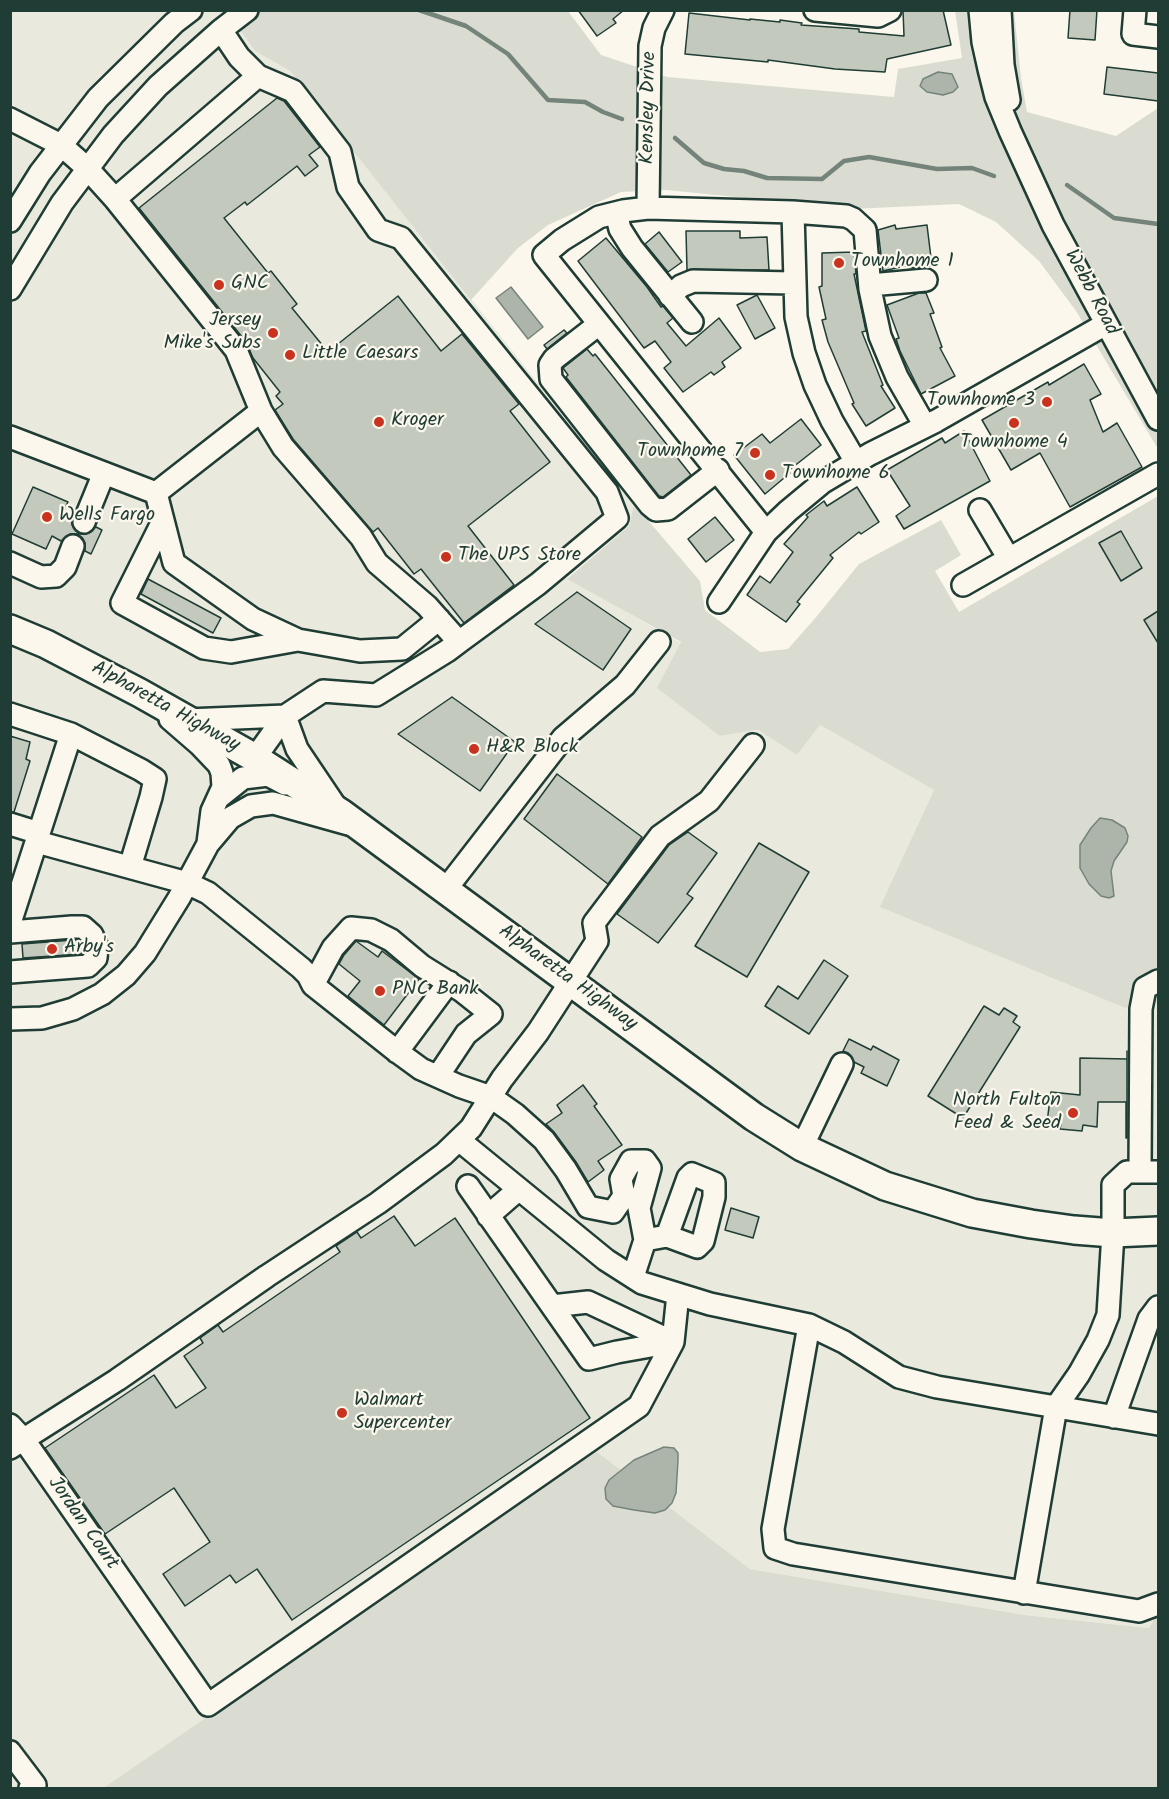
<!DOCTYPE html>
<style>
body{margin:0}
#map{position:relative;width:1169px;height:1799px;overflow:hidden;background:#fbf7ec;font-family:Kalam,sans-serif}
canvas{display:block}
.frame{position:absolute;inset:0;border:12px solid #1f3d34;pointer-events:none}
</style>
<div id="map">
<canvas width="1169" height="1799"></canvas>
<div class="frame"></div>
</div>
<script>
const ctx = document.querySelector('canvas').getContext('2d');
ctx.lineJoin = 'round';
function fill(path, color) {
  ctx.fillStyle = color;
  ctx.fill(path, 'evenodd');
}
function toPath(rows) {
  const path = new Path2D();
  for (const r of rows) {
    path.moveTo(r[0], r[1]);
    for (let i = 2; i < r.length; i += 2) path.lineTo(r[i], r[i + 1]);
  }
  return path;
}
function stroke(path, color, width, dash) {
  ctx.strokeStyle = color;
  ctx.lineWidth = width;
  ctx.lineCap = dash ? 'butt' : 'round';
  ctx.setLineDash(dash || []);
  ctx.stroke(path);
}
function drawText(font, color, halo, rows, align = 'center') {
  ctx.font = font + ' Kalam,sans-serif';
  ctx.lineWidth = 4.5;
  ctx.setLineDash([]);
  ctx.textBaseline = 'middle';
  ctx.strokeStyle = halo;
  ctx.fillStyle = color;
  for (const [text, x, y, turn = 0] of rows) {
    ctx.save();
    ctx.translate(x, y);
    ctx.rotate((+turn || 0) * Math.PI / 180);
    ctx.textAlign = isNaN(turn) ? turn : align;
    if (halo) ctx.strokeText(text, 0, 0);
    ctx.fillText(text, 0, 0);
    ctx.restore();
  }
}
const built = toPath([
 [11,11,226,11,255,51,290,71,634,504,629,526,567,578,681,643,720,736,758,730,797,755,820,725,934,790,881,907,1125,1008,1158,1003,1158,1612,1149,1628,1025,1615,750,1569,596,1451,103,1788,11,1788]
]);
const green = toPath([
 [226,11,568,11,601,55,667,77,894,97,898,69,962,58,955,11,1014,11,1021,78,1027,112,1116,136,1158,108,1158,449,1076,311,1039,261,996,222,959,204,852,209,667,190,621,192,548,225,518,248,471,300,290,71,255,51],
 [1158,496,1158,1003,1125,1008,880,907,934,790,820,725,797,755,758,730,720,736,657,688,681,642,567,579,629,526,634,504,700,581,705,610,760,652,788,649,817,616,859,564,941,520,961,555,935,571,959,612],
 [596,1451,750,1569,1025,1615,1149,1628,1158,1612,1158,1788,103,1788]
]);
const water = toPath([
 [938,72,952,74,958,87,953,92,943,95,927,92,920,86,923,79,938,72],
 [511,287,543,327,528,339,496,298,511,287],
 [1100,818,1112,820,1125,828,1128,836,1127,842,1114,861,1111,871,1114,896,1109,898,1101,896,1089,884,1080,868,1080,845,1091,828,1100,818],
 [664,1447,674,1448,678,1453,678,1460,676,1493,672,1503,665,1510,655,1513,634,1510,613,1506,606,1499,605,1488,609,1480,634,1460,664,1447]
]);
const stream = toPath([
 [419,10,466,26,508,54,548,100,585,102,603,112,622,119],
 [675,138,704,163,724,169,744,171,767,178,822,179,844,161,869,157,937,169,972,168,994,176],
 [1067,185,1114,218,1158,224]
]);
const building = toPath([
 [578,10,624,10,613,19,616,23,597,36,578,10],
 [903,10,943,10,951,45,887,59,885,72,835,69,768,60,768,62,685,54,689,13,750,20,750,19,780,22,780,20,802,23,801,25,859,29,859,32,904,36,903,10],
 [1070,10,1097,10,1095,40,1068,38,1070,10],
 [1107,67,1158,73,1158,101,1104,94,1107,67],
 [277,98,284,101,320,147,309,155,318,166,305,176,297,166,247,205,245,202,224,218,268,273,271,271,297,304,292,308,328,352,398,296,441,351,462,334,519,404,510,411,550,462,468,526,514,585,464,623,421,569,414,574,378,528,373,532,293,439,275,410,283,404,276,396,280,392,253,358,246,342,139,208,277,98],
 [895,225,896,229,927,225,932,266,909,268,909,265,883,271,878,230,895,225],
 [686,231,740,231,740,238,767,237,769,270,687,270,686,231],
 [659,232,682,262,668,272,645,244,659,232],
 [606,238,647,287,661,307,663,306,673,318,667,323,686,346,719,318,741,348,722,362,725,367,714,375,711,372,683,392,664,368,671,362,655,341,644,348,578,261,606,238],
 [854,252,856,274,854,274,866,331,862,332,883,385,881,386,895,408,866,426,852,404,854,403,828,342,822,320,826,319,819,287,822,286,822,253,854,252],
 [919,293,926,293,934,313,930,314,942,347,940,348,955,376,921,394,900,351,896,339,899,338,887,305,919,293],
 [757,295,775,328,755,339,737,305,757,295],
 [564,330,567,333,547,349,544,345,564,330],
 [587,349,593,356,595,354,691,475,663,497,659,496,566,377,568,375,563,368,587,349],
 [1084,364,1101,394,1090,400,1103,432,1117,423,1142,467,1070,507,1040,453,1011,470,982,420,1048,382,1049,385,1084,364],
 [801,419,821,445,788,471,790,473,765,494,734,455,762,434,770,443,801,419],
 [964,431,990,481,904,529,896,516,910,506,887,470,942,438,945,443,964,431],
 [33,487,68,502,63,512,72,517,72,524,79,534,86,534,96,527,102,530,91,554,85,551,85,543,82,538,77,534,70,534,61,541,52,536,46,549,12,534,33,487],
 [857,487,879,522,861,534,859,532,830,555,833,558,797,602,800,604,786,622,747,595,760,576,770,583,793,552,784,544,808,517,806,515,824,501,827,506,857,487],
 [715,517,734,540,706,562,688,539,715,517],
 [1121,531,1142,568,1121,581,1099,543,1121,531],
 [148,579,221,618,213,633,141,594,148,579],
 [577,592,631,629,603,670,535,624,577,592],
 [1158,611,1158,643,1144,620,1158,611],
 [452,697,515,742,480,791,398,734,452,697],
 [10,736,30,742,26,759,30,761,14,812,10,812,10,736],
 [557,774,642,837,608,884,524,819,557,774],
 [688,832,717,853,687,894,693,898,658,943,617,914,669,845,688,832],
 [759,843,809,872,747,977,695,946,759,843],
 [73,940,78,940,81,942,82,954,23,958,22,944,73,940],
 [356,941,378,957,382,951,419,979,384,1025,348,996,360,981,339,964,344,955,356,941],
 [824,960,848,976,809,1034,765,1006,778,986,798,999,824,960],
 [984,1006,999,1015,1004,1008,1017,1016,1013,1022,1020,1027,963,1118,928,1096,984,1006],
 [849,1039,871,1050,873,1046,899,1060,887,1086,861,1073,864,1067,854,1062,848,1053,843,1051,849,1039],
 [1127,1051,1127,1138,1126,1138,1126,1102,1098,1102,1097,1127,1083,1125,1082,1131,1060,1129,1061,1124,1047,1122,1051,1092,1080,1095,1080,1058,1127,1059,1127,1051],
 [583,1085,597,1104,594,1106,622,1145,598,1161,604,1170,588,1182,576,1162,554,1132,546,1124,562,1113,557,1105,583,1085],
 [731,1208,759,1217,753,1238,725,1230,731,1208],
 [394,1216,415,1246,455,1218,590,1418,292,1620,257,1569,236,1583,230,1575,185,1606,163,1574,210,1542,174,1488,105,1534,45,1448,154,1375,176,1408,206,1388,184,1356,203,1343,200,1338,218,1325,223,1332,340,1252,336,1246,357,1232,361,1238,394,1216]
]);
const minor = toPath([
 [815,10,878,16,890,10],
 [980,10,983,42,989,69,996,97,1010,131,1053,225,1158,419],
 [1000,10,1003,65,1009,100],
 [1135,10,1133,34,1158,37],
 [221,30,239,57,258,76],
 [10,119,61,145,87,168,115,199,236,350,261,411,283,447,361,537,377,563,427,606,459,642,447,651,376,695,323,691,285,716,255,758],
 [115,199,258,76,293,91,340,152,348,187,378,230,401,238,607,492,617,518,538,584,459,642],
 [648,208,650,46,654,28,663,10],
 [793,212,846,216,853,219,865,230,870,289,880,336,897,377,925,426],
 [616,213,620,229,632,248,692,322],
 [10,221,40,173,98,98,174,23,191,10],
 [870,285,926,280],
 [10,289,62,203,113,135,158,86,221,30,247,10],
 [670,296,681,286,693,281,793,283],
 [599,324,554,359,550,365,551,379,650,505,656,510,668,509,718,470],
 [10,437,156,493,174,563,253,619,298,640,360,651,402,649,439,619],
 [156,493,261,411],
 [980,510,1009,559],
 [163,521,122,603,204,648,231,652,298,640],
 [84,522,104,473],
 [766,532,544,255,562,240,599,217,623,211,648,208,793,212,796,317,804,353,815,385,832,421,856,462],
 [10,563,41,577,56,576,65,567,73,546],
 [963,585,1158,474],
 [719,602,766,532,788,511,823,482,870,454,936,421,1106,324],
 [10,714,71,734,141,770,155,779,151,797,130,867],
 [285,716,297,749,334,804],
 [170,719,200,745,219,765,222,773,223,787,212,811,208,843],
 [187,720,285,716],
 [218,798,243,778,268,775,285,784],
 [10,824,39,833],
 [37,842,187,883,208,893,301,968,308,975,313,985],
 [446,889,563,738,625,685,659,642],
 [10,923,71,734],
 [10,932,72,927,83,927,92,935,97,947,96,958,88,966,10,972],
 [10,1019,42,1018,73,1009,102,994,126,975,145,953,179,898,208,844,230,818,251,806,273,803,348,824],
 [397,1052,449,982],
 [438,1076,466,1034,491,1014,462,991,422,966,391,940,371,930,351,928,333,948,313,985,395,1050,421,1069,459,1086,491,1097,515,1114,544,1140,566,1170,588,1207,613,1212,624,1196,621,1179,631,1161,645,1161,650,1168,639,1208,645,1240,633,1277],
 [459,1140,606,1260,642,1283,710,1304,809,1325,844,1342,899,1377,937,1387,1158,1424],
 [802,1147,842,1064],
 [1140,1172,1141,1009,1145,988,1158,981],
 [468,1186,589,1359,617,1352,673,1342,678,1294],
 [488,1216,519,1189],
 [645,1240,667,1236,697,1247,703,1241,714,1197,714,1183,692,1174,688,1178,667,1236],
 [809,1325,773,1529,775,1548,793,1554,1139,1611,1158,1604],
 [1114,1417,1149,1319,1158,1307],
 [10,1425,24,1440,208,1705,639,1406,673,1342,588,1302,552,1306],
 [10,1448,117,1380,267,1276,378,1203,444,1154,471,1128,502,1079,538,1032,597,941,594,923,660,836,709,801,753,745],
 [1024,1593,1056,1407,1079,1374,1098,1340,1108,1315,1113,1233,1113,1185,1127,1172,1158,1172],
 [10,1752,35,1785,30,1788]
]);
const major = toPath([
 [10,629,46,644,140,693,255,758,341,813,754,1117,802,1147,885,1186,972,1213,1031,1224,1074,1230,1113,1233,1158,1231]
]);
const markers = [
 [839,263,6,"#c8321e"],
 [219,285,6,"#c8321e"],
 [273,333,6,"#c8321e"],
 [290,355,6,"#c8321e"],
 [1047,402,6,"#c8321e"],
 [379,422,6,"#c8321e"],
 [1014,423,6,"#c8321e"],
 [755,453,6,"#c8321e"],
 [770,475,6,"#c8321e"],
 [47,517,6,"#c8321e"],
 [446,557,6,"#c8321e"],
 [474,749,6,"#c8321e"],
 [52,949,6,"#c8321e"],
 [380,991,6,"#c8321e"],
 [1073,1113,6,"#c8321e"],
 [342,1413,6,"#c8321e"]
];
const streetNames = [
 ["Kensley Drive",650,108,-89],
 ["Webb Road",1090,293,62],
 ["Alpharetta Highway",165,708,29],
 ["Alpharetta Highway",567,979,36],
 ["Jordan Court",82,1524,55]
];
const poiNames = [
 ["Townhome 1",851,263],
 ["GNC",231,285],
 ["Jersey",261,322,"right"],
 ["Mike's Subs",261,345,"right"],
 ["Little Caesars",302,355],
 ["Townhome 3",1035,402,"right"],
 ["Kroger",391,422],
 ["Townhome 4",1014,444,"center"],
 ["Townhome 7",743,453,"right"],
 ["Townhome 6",782,475],
 ["Wells Fargo",59,517],
 ["The UPS Store",458,557],
 ["H&R Block",486,749],
 ["Arby's",64,949],
 ["PNC Bank",392,991],
 ["North Fulton",1061,1102,"right"],
 ["Feed & Seed",1061,1125,"right"],
 ["Walmart",354,1402],
 ["Supercenter",354,1425]
];
fill(built, '#eae9de');
fill(green, '#dbdcd1');
fill(water, '#adb4aa');
stroke(water, '#74847b', 1.5);
stroke(stream, '#74847b', 4.5);
fill(building, '#c4c9be');
stroke(building, '#1f3d34', 1.5);
stroke(minor, '#1f3d34', 26);
stroke(major, '#1f3d34', 32);
stroke(minor, '#fbf7ec', 21);
stroke(major, '#fbf7ec', 27);
for (const [x, y, r, color] of markers) {
  const dot = new Path2D();
  dot.arc(x, y, r, 0, 2 * Math.PI);
  ctx.fillStyle = color;
  ctx.fill(dot);
  stroke(dot, '#fbf7ec', 2);
}
drawText('20px', '#1f3d34', '#fbf7ec', streetNames);
drawText('20px', '#1f3d34', '#fbf7ec', poiNames, 'left');
</script>
